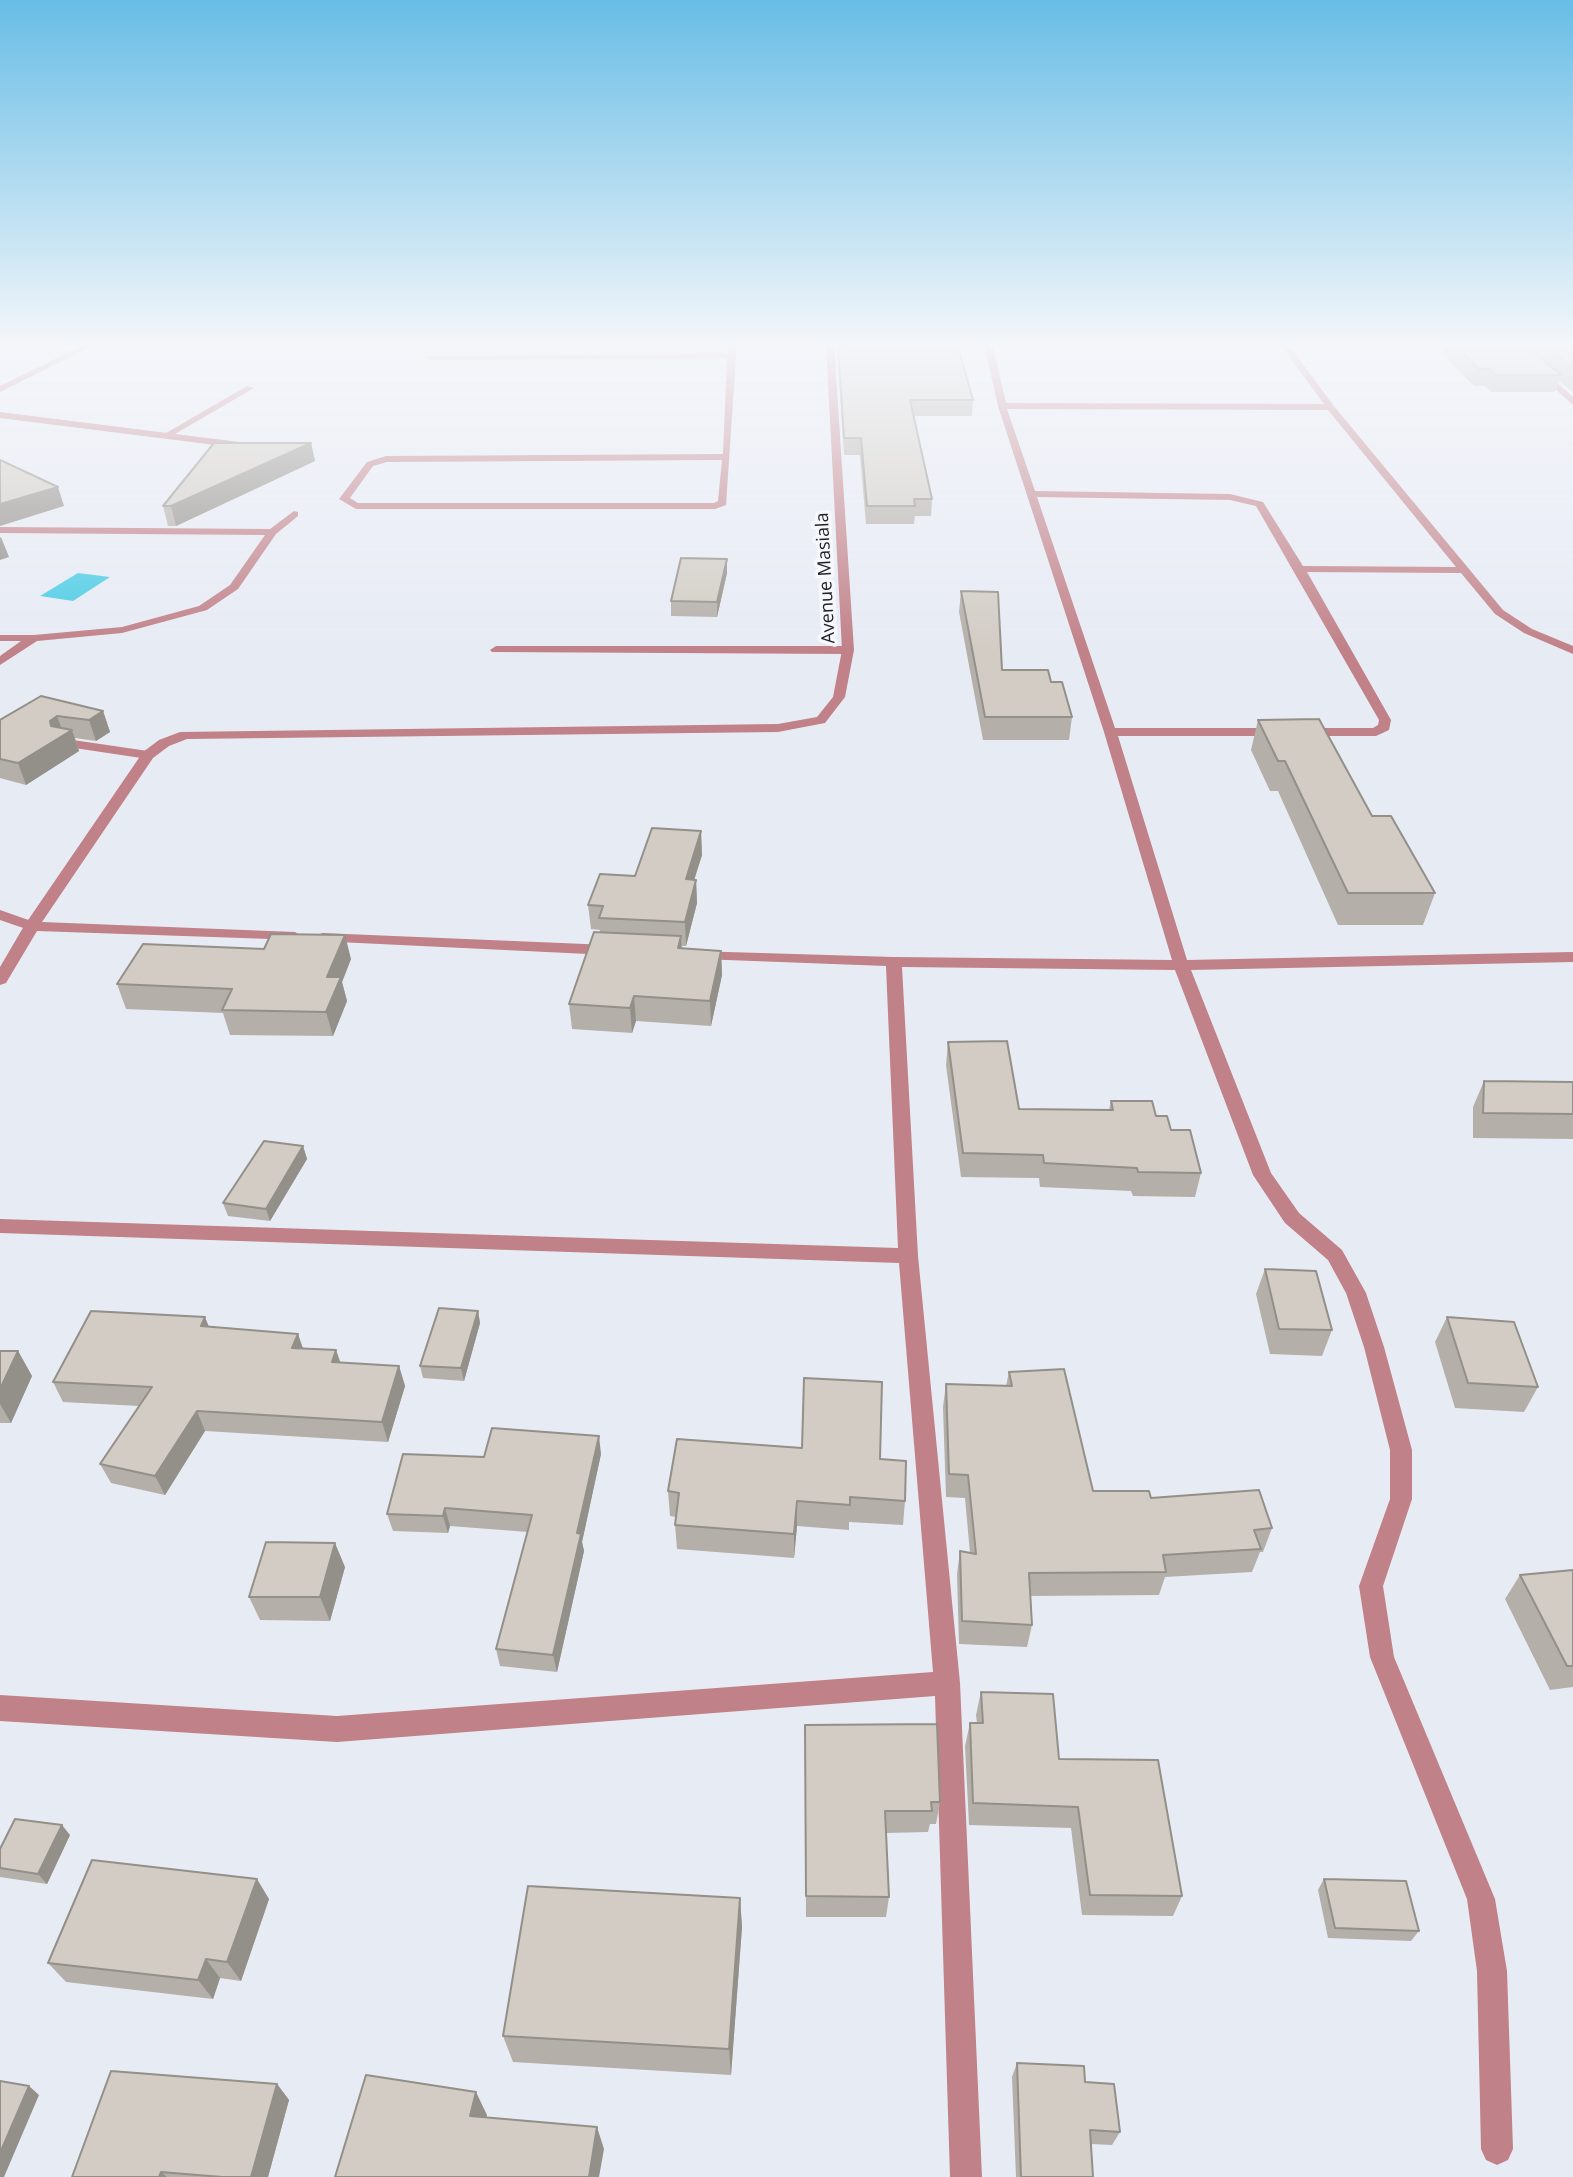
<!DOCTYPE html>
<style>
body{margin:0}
canvas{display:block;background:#e7ebf4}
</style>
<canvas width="1573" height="2177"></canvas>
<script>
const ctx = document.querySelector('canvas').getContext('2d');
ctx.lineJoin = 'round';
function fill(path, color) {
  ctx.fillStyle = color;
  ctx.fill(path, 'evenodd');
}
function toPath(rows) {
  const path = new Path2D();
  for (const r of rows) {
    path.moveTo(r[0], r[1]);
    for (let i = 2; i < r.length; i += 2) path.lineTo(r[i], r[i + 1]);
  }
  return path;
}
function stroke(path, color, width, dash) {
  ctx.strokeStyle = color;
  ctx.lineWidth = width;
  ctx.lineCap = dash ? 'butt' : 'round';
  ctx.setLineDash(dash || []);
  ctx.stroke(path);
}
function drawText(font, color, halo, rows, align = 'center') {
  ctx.font = font + ' "Open Sans",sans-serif';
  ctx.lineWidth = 7;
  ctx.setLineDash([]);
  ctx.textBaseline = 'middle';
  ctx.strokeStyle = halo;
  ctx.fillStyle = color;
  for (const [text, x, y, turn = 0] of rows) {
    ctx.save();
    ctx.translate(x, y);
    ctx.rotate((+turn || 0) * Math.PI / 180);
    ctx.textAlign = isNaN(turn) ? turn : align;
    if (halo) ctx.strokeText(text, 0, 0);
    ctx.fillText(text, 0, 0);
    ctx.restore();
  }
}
const water = toPath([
 [78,573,110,577,73,601,40,596]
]);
const lane = toPath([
 [728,344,736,344,736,356,726,505,715,509,356,509,339,499,367,462,386,456,723,454,727,358,430,360,426,358,430,356,728,354,728,344],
 [722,460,718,501,714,503,358,503,350,498,373,466,387,462,722,460],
 [247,386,254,388,168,438,161,436,247,386],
 [496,646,848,646,854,650,848,654,492,652,490,650,496,646],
 [66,739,148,751,155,755,148,759,61,746,60,743,66,739],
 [0,910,37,923,40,926,32,931,0,920,0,910]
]);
const street = toPath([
 [86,344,96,344,0,392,0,386,86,344],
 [826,344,834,344,854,650,845,697,825,723,778,732,187,739,169,746,153,758,42,922,295,932,303,937,300,940,37,931,6,983,0,985,0,967,24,926,143,752,159,740,180,732,778,724,817,717,833,697,842,650,826,344],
 [984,344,992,344,1006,403,1324,404,1280,344,1288,344,1333,405,1503,610,1532,629,1573,646,1573,654,1524,633,1495,614,1461,573,1307,572,1391,720,1389,730,1376,736,1118,736,1187,960,1573,952,1573,962,1191,970,1271,1173,1299,1213,1342,1250,1366,1293,1384,1347,1412,1450,1412,1499,1383,1586,1394,1657,1495,1899,1507,1971,1513,2149,1508,2160,1497,2165,1486,2160,1481,2149,1477,1971,1467,1899,1370,1657,1359,1586,1390,1499,1390,1450,1364,1347,1346,1293,1328,1260,1285,1223,1253,1175,1175,970,902,967,918,1256,960,1683,982,2177,950,2177,935,1696,337,1742,0,1721,0,1695,337,1716,933,1672,899,1263,0,1233,0,1219,898,1248,886,966,700,959,694,957,692,954,694,951,894,957,1172,960,1104,732,998,406,984,344],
 [1007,409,1328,410,1456,567,1303,566,1263,502,1230,494,1035,491,1007,409],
 [1037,497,1230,500,1256,506,1379,720,1378,725,1373,728,1115,728,1037,497],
 [1505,344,1514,344,1573,397,1573,405,1505,344],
 [0,412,247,443,252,446,247,449,0,418,0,412],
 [294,511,298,512,298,516,276,534,238,589,207,610,122,633,37,641,0,665,0,656,21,641,0,641,0,635,34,635,122,627,199,606,230,585,265,535,0,533,0,527,270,529,294,511],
 [322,933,609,945,617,950,609,955,317,941,314,938,322,933]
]);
const wall = toPath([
 [849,344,957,344,973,400,972,416,914,416,932,499,931,516,915,516,914,524,866,524,860,455,844,455,838,362,838,346,849,346],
 [1444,344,1524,344,1526,345,1526,344,1573,344,1573,392,1559,381,1555,392,1491,392,1485,386,1474,386,1442,353],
 [311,443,315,461,176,526,168,526,163,506],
 [727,559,727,573,717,617,671,616,671,601],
 [961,591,1002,670,1051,682,1072,717,1069,740,983,740,959,612],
 [103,711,110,732,96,741,75,738,79,751,26,785,0,778,0,720],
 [1258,720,1372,816,1435,893,1423,925,1338,925,1278,791,1270,791,1251,750],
 [701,831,702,855,694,879,696,880,697,903,686,946,682,946,682,948,721,951,722,975,711,1026,636,1021,632,1033,572,1029,569,1004,600,933,600,930,591,929,588,905,635,876],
 [351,959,342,982,347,1001,333,1036,230,1035,223,1013,126,1009,117,984],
 [948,1042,1019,1109,1109,1110,1111,1101,1156,1116,1171,1130,1201,1173,1195,1197,1133,1196,1131,1191,1040,1187,1039,1178,961,1177,946,1065],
 [1484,1081,1573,1082,1573,1139,1473,1138,1473,1107],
 [303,1146,307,1159,270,1221,228,1216,223,1203],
 [1265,1269,1332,1330,1322,1356,1270,1354,1256,1294],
 [478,1311,480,1323,464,1381,423,1378,420,1366],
 [1447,1317,1538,1387,1524,1412,1455,1408,1435,1342],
 [209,1326,303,1348,336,1350,340,1363,399,1366,405,1386,388,1442,205,1431,165,1495,111,1483,100,1464,139,1406,63,1402,53,1382],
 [0,1351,18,1351,32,1376,11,1423,0,1423],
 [1009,1372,1093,1491,1151,1498,1272,1528,1263,1552,1260,1552,1252,1572,1165,1577,1159,1595,1030,1596,1032,1625,1027,1647,959,1644,957,1574,960,1551,970,1553,965,1498,946,1497,943,1407,946,1384,1006,1386],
 [601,1454,582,1542,584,1551,557,1672,500,1666,496,1649,528,1532,450,1526,448,1533,393,1531,387,1514,484,1457],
 [880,1459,905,1501,903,1525,849,1522,849,1530,797,1526,794,1558,677,1549,675,1525,676,1517,670,1516,668,1491],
 [345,1567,330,1621,260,1620,249,1597],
 [1573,1570,1573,1687,1550,1690,1505,1599,1520,1575],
 [981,1692,1059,1759,1182,1896,1173,1916,1082,1915,1071,1828,969,1825,965,1746,970,1723,977,1723,976,1715],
 [805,1725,940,1802,936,1824,930,1824,928,1832,886,1833,889,1897,886,1917,806,1917],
 [70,1835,47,1884,0,1877,0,1849],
 [1324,1879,1419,1931,1411,1941,1328,1938,1318,1890],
 [740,1898,742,1927,731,2075,513,2062,503,2036],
 [269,1899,241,1981,220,1978,213,1999,66,1982,48,1963],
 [1017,2063,1085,2082,1120,2132,1112,2145,1091,2144,1093,2177,1016,2177,1012,2077],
 [277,2084,289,2100,268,2177,72,2177]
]);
const shadedWall = toPath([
 [311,443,315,461,176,526,171,506],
 [58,487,64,506,0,526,0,504],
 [1,537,9,557,0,560,0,538],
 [727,559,727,573,717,617,717,602],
 [103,711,110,732,96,741,89,720],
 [57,716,64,735,72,730,79,751,26,785,18,763,50,721],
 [701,831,702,855,687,903,686,879],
 [696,880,697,903,686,946,685,922],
 [345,935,351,959,342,982,347,1001,333,1036,326,1012,327,977],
 [681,936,682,960,678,948],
 [721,951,722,975,711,1026,710,1001],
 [634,996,636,1021,632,1033,630,1008],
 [303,1146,307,1159,270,1221,266,1209],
 [478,1311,480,1323,464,1381,461,1368],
 [205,1317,213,1337,201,1326],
 [298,1334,305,1354,292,1348],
 [336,1350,343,1370,332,1362],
 [18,1351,32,1376,11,1423,0,1404,0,1389],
 [399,1366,405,1386,388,1442,382,1422],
 [197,1411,205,1431,165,1495,155,1476],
 [599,1436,601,1454,582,1542,584,1551,557,1672,553,1655,577,1533],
 [797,1501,797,1526,794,1558,794,1534],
 [445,1508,450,1526,448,1533,443,1516],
 [335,1543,345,1567,330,1621,320,1597],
 [62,1825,70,1835,47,1884,38,1874],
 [257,1879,269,1899,241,1981,227,1962],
 [740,1898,742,1927,731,2075,729,2049],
 [206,1959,220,1978,213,1999,198,1980],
 [277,2084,289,2100,268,2177,251,2177],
 [29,2086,39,2095,4,2177,0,2177,0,2153],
 [476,2092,487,2115,481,2138,470,2116],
 [597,2127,604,2149,599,2177,589,2177],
 [161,2172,167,2177,159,2177]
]);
const building = toPath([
 [851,344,957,344,973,400,910,400,932,499,914,499,915,506,867,506,861,438,844,438,838,346,851,346,851,344],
 [1454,344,1524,344,1561,375,1496,375,1490,369,1479,369,1454,344],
 [1545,344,1573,344,1573,368,1545,344],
 [214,443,311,443,171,506,163,506,214,443],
 [0,460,58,487,0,504,0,460],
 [681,558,727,559,717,602,671,601,681,558],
 [961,591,998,592,1002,670,1048,670,1051,682,1062,682,1072,717,985,717,961,591],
 [41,696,103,711,89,720,57,716,50,721,51,726,72,730,18,763,0,759,0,720,41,696],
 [1319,719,1372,816,1391,816,1435,893,1348,893,1285,761,1278,761,1258,720,1319,719],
 [652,828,701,831,686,879,696,880,685,922,599,918,603,906,588,905,600,874,635,876,652,828],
 [594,932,681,936,678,948,721,951,710,1001,634,996,630,1008,569,1004,594,932],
 [271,934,345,935,327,977,341,977,326,1012,222,1010,232,989,117,984,143,944,264,949,271,934],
 [1007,1041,1019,1109,1113,1110,1111,1101,1152,1101,1156,1116,1167,1116,1171,1130,1190,1130,1201,1173,1138,1172,1137,1168,1044,1163,1043,1155,963,1153,948,1042,1007,1041],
 [1484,1081,1573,1082,1573,1114,1483,1113,1484,1081],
 [264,1141,303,1146,266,1209,223,1203,264,1141],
 [1265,1269,1316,1271,1332,1330,1279,1329,1265,1269],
 [439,1308,478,1311,461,1368,420,1366,439,1308],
 [91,1311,205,1317,201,1326,298,1334,292,1348,336,1350,332,1362,399,1366,382,1422,197,1411,155,1476,100,1464,152,1387,53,1382,91,1311],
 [1447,1317,1514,1322,1538,1387,1468,1383,1447,1317],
 [0,1351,18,1351,0,1389,0,1351],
 [1064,1369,1093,1491,1149,1491,1151,1498,1259,1490,1272,1528,1254,1530,1261,1549,1163,1555,1166,1572,1029,1573,1032,1625,962,1621,960,1551,976,1554,968,1475,949,1474,946,1384,1012,1386,1009,1372,1064,1369],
 [804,1378,882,1382,880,1459,906,1461,905,1501,850,1497,850,1505,797,1501,794,1534,675,1525,679,1493,668,1491,677,1439,802,1448,804,1378],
 [492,1428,599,1436,577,1533,581,1534,553,1655,496,1649,532,1515,445,1508,443,1516,387,1514,403,1454,484,1457,492,1428],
 [266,1542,335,1543,320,1597,249,1597,266,1542],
 [1573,1570,1573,1666,1567,1666,1520,1575,1573,1570],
 [981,1692,1053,1694,1059,1759,1158,1760,1182,1896,1090,1895,1078,1807,973,1803,970,1723,983,1723,981,1692],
 [937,1724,940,1802,931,1802,932,1811,885,1811,889,1897,806,1896,805,1725,937,1724],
 [15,1819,62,1825,38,1874,0,1868,0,1849,15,1819],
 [92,1860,257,1879,227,1962,206,1959,198,1980,48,1963,92,1860],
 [1324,1879,1406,1881,1419,1931,1335,1928,1324,1879],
 [528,1886,740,1898,729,2049,503,2036,528,1886],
 [1017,2063,1084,2066,1085,2082,1114,2084,1120,2132,1090,2130,1093,2177,1021,2177,1017,2063],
 [111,2071,277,2084,251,2177,222,2177,161,2172,159,2177,72,2177,111,2071],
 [366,2075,476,2092,470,2116,597,2127,589,2177,335,2177,366,2075],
 [0,2081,29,2086,0,2153,0,2081]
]);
const farStreetnames = [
 ["Avenue Masiala",826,578,-93]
];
fill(water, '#48cbe4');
fill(lane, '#c18188');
fill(street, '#c18188');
fill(wall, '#b5afa9');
fill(shadedWall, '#938f89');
fill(building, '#d2ccc4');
stroke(building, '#938f89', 2);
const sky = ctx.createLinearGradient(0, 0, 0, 649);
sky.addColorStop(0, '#68bde6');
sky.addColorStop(0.53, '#f4f6fa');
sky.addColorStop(1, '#f4f6fa00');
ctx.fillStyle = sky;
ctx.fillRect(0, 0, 1573, 649);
drawText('18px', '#212226', '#f6f8fe', farStreetnames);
</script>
